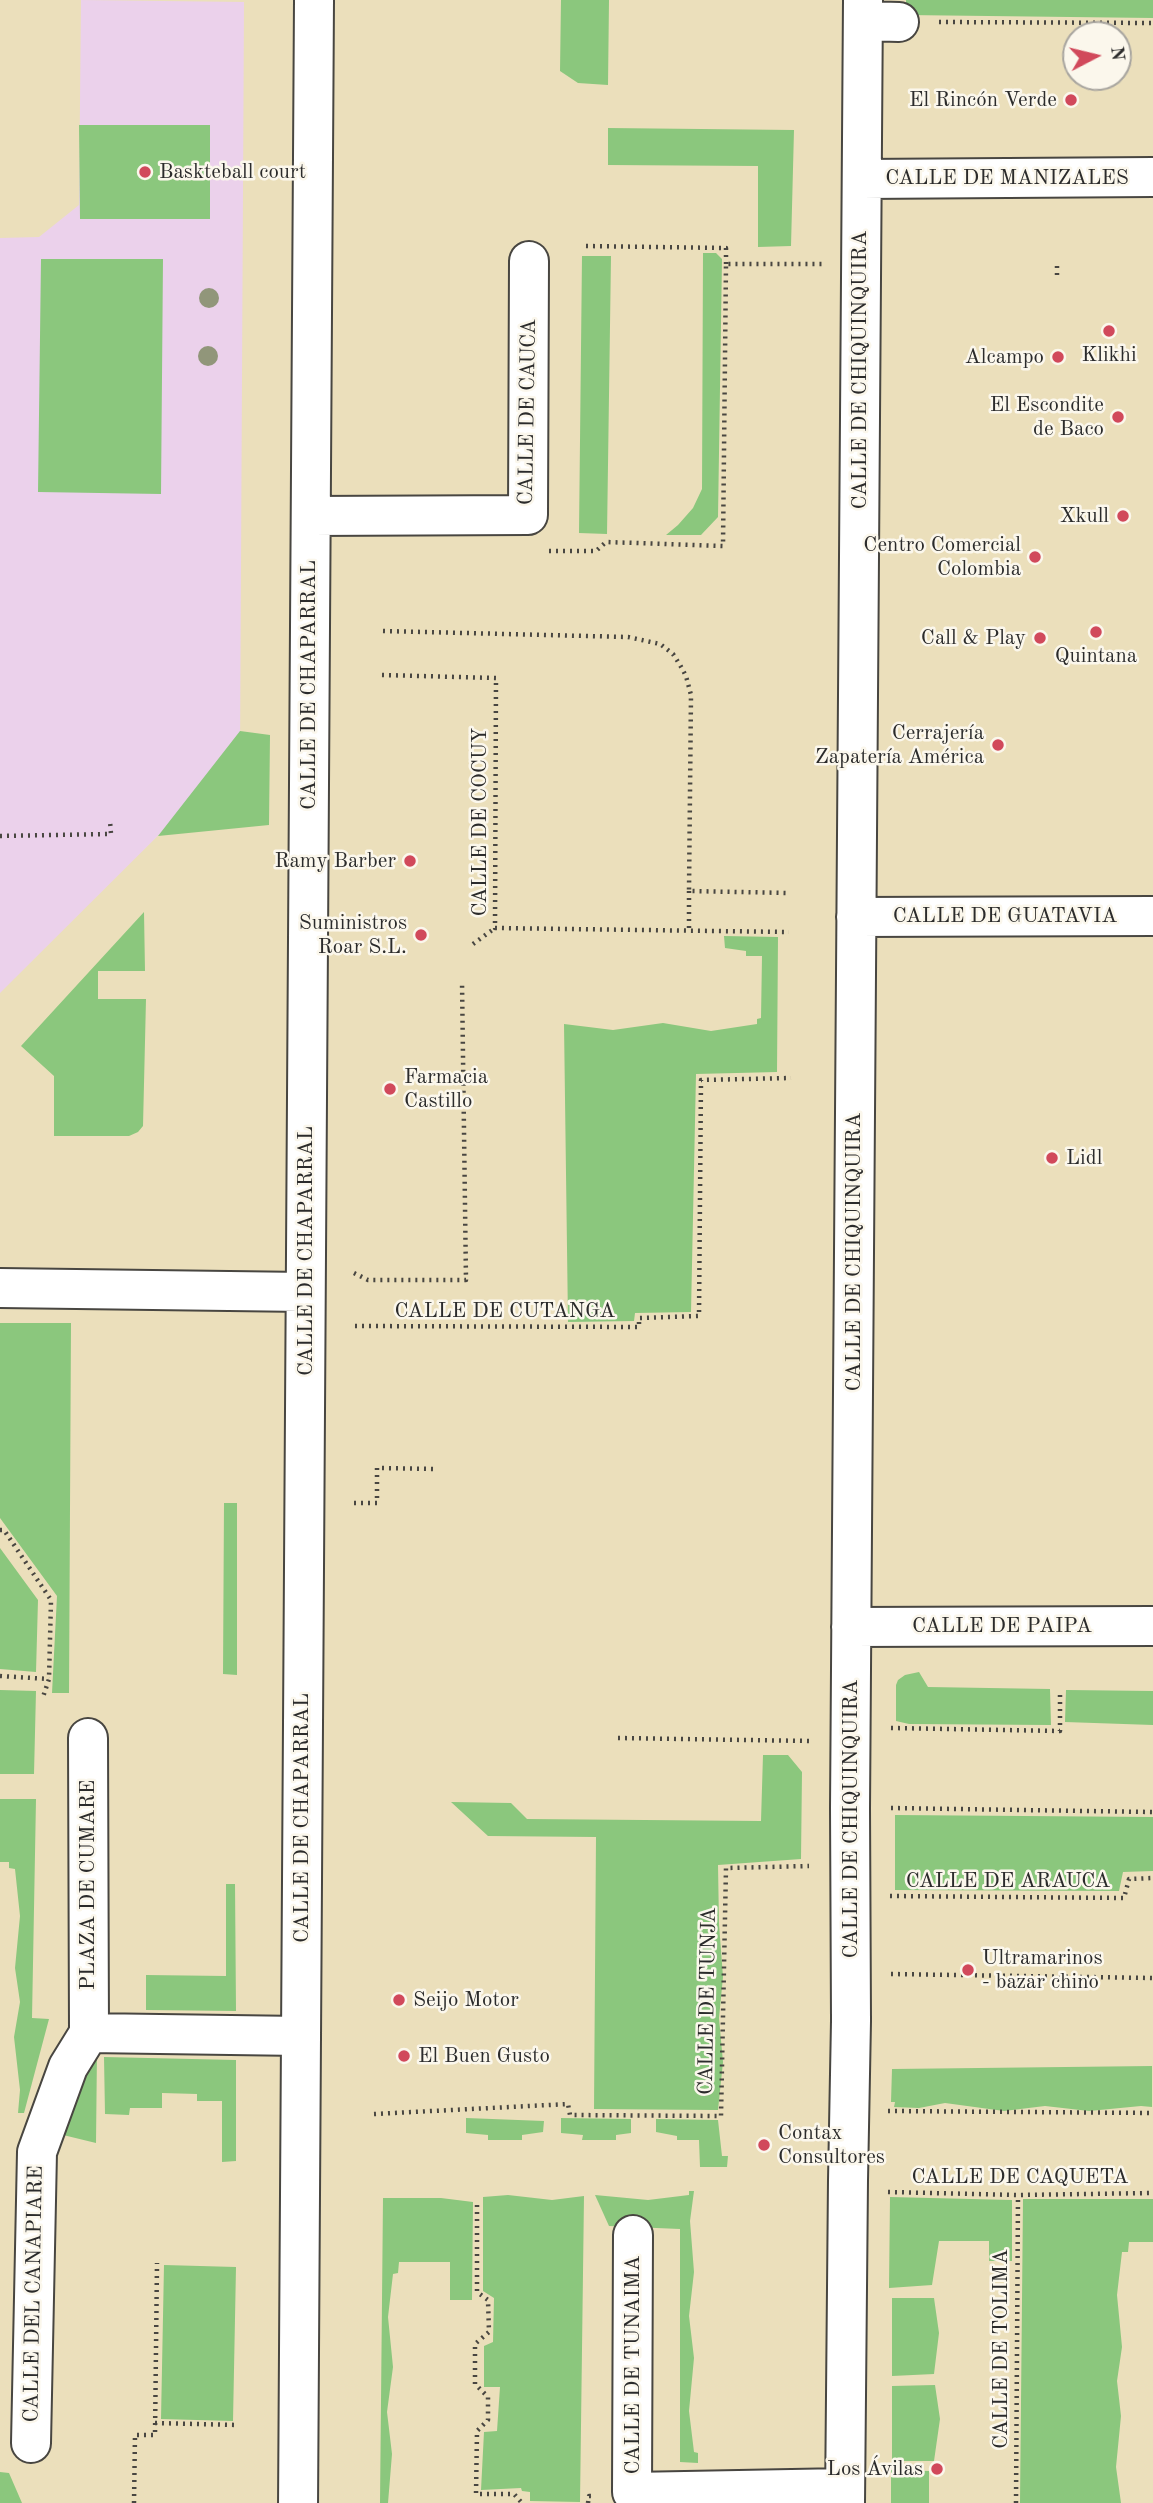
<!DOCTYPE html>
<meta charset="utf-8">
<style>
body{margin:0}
#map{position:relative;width:1153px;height:2503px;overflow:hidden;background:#ebdfbb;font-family:"Old Standard TT",serif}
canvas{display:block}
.north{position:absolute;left:1062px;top:21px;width:70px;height:70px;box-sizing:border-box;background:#fbf7ec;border:2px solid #a8a59f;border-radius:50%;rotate:83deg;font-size:19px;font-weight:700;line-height:28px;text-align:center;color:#2b2b2b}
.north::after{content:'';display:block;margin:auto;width:24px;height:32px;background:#d1495b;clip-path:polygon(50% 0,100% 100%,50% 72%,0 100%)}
</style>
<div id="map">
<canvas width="1153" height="2503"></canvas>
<div class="north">N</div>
</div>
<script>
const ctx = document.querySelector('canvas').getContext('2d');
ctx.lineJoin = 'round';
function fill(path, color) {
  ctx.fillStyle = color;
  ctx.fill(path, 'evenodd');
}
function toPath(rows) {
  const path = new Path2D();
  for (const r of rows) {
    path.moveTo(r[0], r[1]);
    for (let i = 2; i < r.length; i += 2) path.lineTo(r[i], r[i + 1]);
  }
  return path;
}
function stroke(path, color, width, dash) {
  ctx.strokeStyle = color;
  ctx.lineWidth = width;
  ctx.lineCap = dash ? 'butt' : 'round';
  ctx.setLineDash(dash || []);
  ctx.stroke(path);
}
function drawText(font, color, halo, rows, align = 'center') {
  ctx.font = font + ' "Old Standard TT",serif';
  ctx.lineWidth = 5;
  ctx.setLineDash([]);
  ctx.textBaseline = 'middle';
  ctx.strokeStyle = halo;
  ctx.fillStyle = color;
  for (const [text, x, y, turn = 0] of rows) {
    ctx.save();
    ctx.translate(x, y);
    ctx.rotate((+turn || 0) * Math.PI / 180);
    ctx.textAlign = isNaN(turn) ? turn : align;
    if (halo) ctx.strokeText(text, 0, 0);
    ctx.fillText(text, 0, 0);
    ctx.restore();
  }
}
const built = toPath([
 [81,0,244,2,240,754,0,993,0,238,39,237,79,205]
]);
const green = toPath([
 [561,0,609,0,608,85,578,83,560,71],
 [906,0,1153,0,1153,18,906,15],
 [79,125,210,125,210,219,80,219],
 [608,128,794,130,791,246,758,247,758,166,608,165],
 [703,253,716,253,722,259,718,517,701,535,666,535,678,525,693,508,702,489],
 [582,256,611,256,607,534,579,533],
 [41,259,163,259,161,494,38,492],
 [240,731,270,735,269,825,158,836],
 [144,912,145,971,98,971,98,999,146,999,143,1126,138,1132,129,1136,54,1136,54,1076,21,1046],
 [724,936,778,937,777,1072,696,1074,691,1312,635,1313,634,1321,568,1322,564,1024,613,1030,663,1023,711,1031,757,1024,757,1019,761,1018,762,956,746,956,746,951,725,948],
 [0,1323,71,1323,69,1693,52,1693,57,1596,0,1518],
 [224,1503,237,1503,237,1675,223,1674],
 [0,1548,38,1600,36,1672,0,1669],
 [919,1672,928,1687,1050,1689,1051,1725,909,1724,896,1721,896,1685,898,1680,905,1675],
 [0,1690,36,1691,34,1774,0,1774],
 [1066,1690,1153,1691,1153,1725,1065,1722],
 [763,1755,788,1755,802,1772,801,1859,718,1865,719,1924,723,1977,719,2018,723,2062,718,2110,594,2109,596,1837,488,1836,451,1802,511,1803,527,1819,761,1821],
 [0,1799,36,1799,32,2018,49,2019,24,2113,18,2113,20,2090,14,2037,20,2002,15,1968,20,1916,15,1869,9,1868,9,1862,0,1862],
 [895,1815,1153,1817,1153,1871,1123,1872,1119,1891,895,1890],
 [226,1884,235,1884,236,2011,146,2010,146,1975,226,1976],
 [97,2050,96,2143,59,2134,89,2051],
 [104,2057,236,2060,236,2161,222,2162,222,2101,197,2101,197,2094,162,2093,162,2108,130,2108,129,2115,105,2114],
 [1152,2066,1152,2107,1141,2106,1089,2111,1045,2106,1004,2111,945,2103,919,2108,894,2107,895,2102,891,2102,892,2069],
 [466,2118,544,2121,543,2132,522,2135,522,2140,488,2140,488,2135,466,2133],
 [561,2118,631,2119,631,2133,616,2135,616,2140,582,2140,583,2135,561,2133],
 [656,2119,718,2120,722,2156,728,2156,727,2167,700,2167,699,2140,677,2140,677,2136,656,2132],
 [689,2191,694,2191,690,2221,694,2272,689,2316,694,2358,689,2411,694,2452,698,2453,698,2463,680,2462,680,2229,609,2226,595,2195,648,2200,689,2195],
 [508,2195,552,2200,584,2196,580,2502,530,2501,530,2492,522,2491,521,2488,481,2490,484,2432,497,2431,500,2387,484,2387,484,2346,493,2342,494,2298,483,2291,483,2197],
 [890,2197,1012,2200,1012,2261,989,2261,989,2241,939,2241,932,2285,889,2288],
 [383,2198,441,2198,473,2202,472,2300,450,2300,450,2262,399,2262,398,2273,393,2274,388,2317,393,2367,387,2412,392,2454,388,2503,380,2503],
 [1023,2199,1153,2199,1153,2242,1129,2242,1128,2252,1122,2252,1117,2295,1122,2347,1117,2381,1121,2416,1116,2467,1121,2503,1020,2503],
 [164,2265,236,2267,233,2421,161,2419],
 [892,2298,934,2298,939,2333,934,2374,892,2376],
 [935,2385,940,2419,934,2461,892,2461,892,2386],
 [891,2470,929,2471,929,2503,891,2503],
 [0,2472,9,2473,22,2503,0,2503]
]);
const path = toPath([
 [939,22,1153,23],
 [586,246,726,248,726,264],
 [1057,275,1057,261],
 [549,551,596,551,606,542,723,546,726,264,822,264],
 [383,631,628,637,660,644,673,654,680,665,686,676,691,695,689,891,789,893],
 [382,675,496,678,495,928,789,932],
 [0,836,111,834,110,821],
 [689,891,689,931],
 [473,944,495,928],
 [354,1273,368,1280,466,1280,462,981],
 [355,1326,639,1327,639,1318,699,1316,701,1080,791,1078],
 [354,1503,377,1503,377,1468,435,1469],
 [0,1530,4,1530,51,1600,49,1679,43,1697],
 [0,1676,49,1679],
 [891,1728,1060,1731,1060,1694],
 [618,1738,810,1741],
 [891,1808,1153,1812],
 [890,1896,1124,1898,1129,1879,1153,1878],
 [891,1974,1153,1978],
 [888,2111,1153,2113],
 [374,2114,568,2104,570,2115,721,2116,726,1868,809,1866],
 [888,2192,1018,2195,1153,2193],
 [477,2205,477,2292,488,2300,489,2332,475,2344,475,2384,488,2397,488,2420,477,2431,476,2494,514,2494,522,2503],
 [155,2423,238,2425],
 [134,2503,135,2435,155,2435,157,2263],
 [588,2503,589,2496,592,2496],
 [1016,2503,1018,2195]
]);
const minor = toPath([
 [863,21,899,22],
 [862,179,1153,177],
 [311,516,528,515,529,261],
 [856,917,1153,916],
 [0,1288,305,1292],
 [851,1627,1153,1626],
 [88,1738,89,2033],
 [89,2033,301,2036],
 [633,2235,632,2492,845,2488],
 [31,2443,37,2152,68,2067,89,2033],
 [298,2503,314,0],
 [845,2503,848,2180,851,2021,850,1807,863,0]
]);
const trees = [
 [209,298],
 [208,356]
];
const markers = [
 [1071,100,7,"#d1495b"],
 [145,172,7,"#d1495b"],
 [1109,331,7,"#d1495b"],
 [1058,357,7,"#d1495b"],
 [1118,417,7,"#d1495b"],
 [1123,516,7,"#d1495b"],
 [1035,557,7,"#d1495b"],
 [1096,632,7,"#d1495b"],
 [1040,638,7,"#d1495b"],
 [998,745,7,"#d1495b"],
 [410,861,7,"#d1495b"],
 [421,935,7,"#d1495b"],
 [390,1089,7,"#d1495b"],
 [1052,1158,7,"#d1495b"],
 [968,1970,7,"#d1495b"],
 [399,2000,7,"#d1495b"],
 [404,2056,7,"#d1495b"],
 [764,2145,7,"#d1495b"],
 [937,2469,7,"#d1495b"]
];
const poiNames = [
 ["El Rincón Verde",1057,100],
 ["Baskteball court",159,172,"left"],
 ["Klikhi",1109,355,"center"],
 ["Alcampo",1044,357],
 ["El Escondite",1104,405],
 ["de Baco",1104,429],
 ["Xkull",1109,516],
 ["Centro Comercial",1021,545],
 ["Colombia",1021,569],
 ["Call & Play",1026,638],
 ["Quintana",1096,656,"center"],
 ["Cerrajería",984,733],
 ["Zapatería América",984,757],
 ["Ramy Barber",396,861],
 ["Suministros",407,923],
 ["Roar S.L.",407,947],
 ["Farmacia",404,1077,"left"],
 ["Castillo",404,1101,"left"],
 ["Lidl",1066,1158,"left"],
 ["Ultramarinos",982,1958,"left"],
 ["- bazar chino",982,1982,"left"],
 ["Seijo Motor",413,2000,"left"],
 ["El Buen Gusto",418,2056,"left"],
 ["Contax",778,2133,"left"],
 ["Consultores",778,2157,"left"],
 ["Los Ávilas",923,2469]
];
const streetNames = [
 ["CALLE DE MANIZALES",1007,178],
 ["CALLE DE CHIQUINQUIRA",860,370,-90],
 ["CALLE DE CAUCA",528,412,-89],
 ["CALLE DE CHAPARRAL",309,685,-90],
 ["CALLE DE COCUY",480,822,-90],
 ["CALLE DE GUATAVIA",1005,916],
 ["CALLE DE CHAPARRAL",306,1251,-90],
 ["CALLE DE CHIQUINQUIRA",854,1252,-90],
 ["CALLE DE CUTANGA",505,1311],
 ["CALLE DE PAIPA",1002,1626],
 ["CALLE DE CHAPARRAL",302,1818,-90],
 ["CALLE DE CHIQUINQUIRA",851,1819,-90],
 ["CALLE DE ARAUCA",1008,1881],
 ["PLAZA DE CUMARE",88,1885,-90],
 ["CALLE DE TUNJA",708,2001,-89],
 ["CALLE DE CAQUETA",1020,2177],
 ["CALLE DEL CANAPIARE",34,2294,-89],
 ["CALLE DE TOLIMA",1001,2349,-90],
 ["CALLE DE TUNAIMA",633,2365,-90]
];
fill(built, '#ebd1eb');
fill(green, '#8bc77d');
stroke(minor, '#484641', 42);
stroke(path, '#484641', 4.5, [2, 5]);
stroke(minor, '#fff', 38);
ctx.fillStyle = '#91967a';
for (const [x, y] of trees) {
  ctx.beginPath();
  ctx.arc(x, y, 10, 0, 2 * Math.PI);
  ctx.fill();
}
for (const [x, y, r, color] of markers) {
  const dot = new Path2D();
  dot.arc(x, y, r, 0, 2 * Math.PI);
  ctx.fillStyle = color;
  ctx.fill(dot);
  stroke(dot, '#fbf7ec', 2.5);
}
drawText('21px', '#2b2b2b', '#fbf7ec', poiNames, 'right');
drawText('21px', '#2b2b2b', '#fbf7ec', streetNames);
</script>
